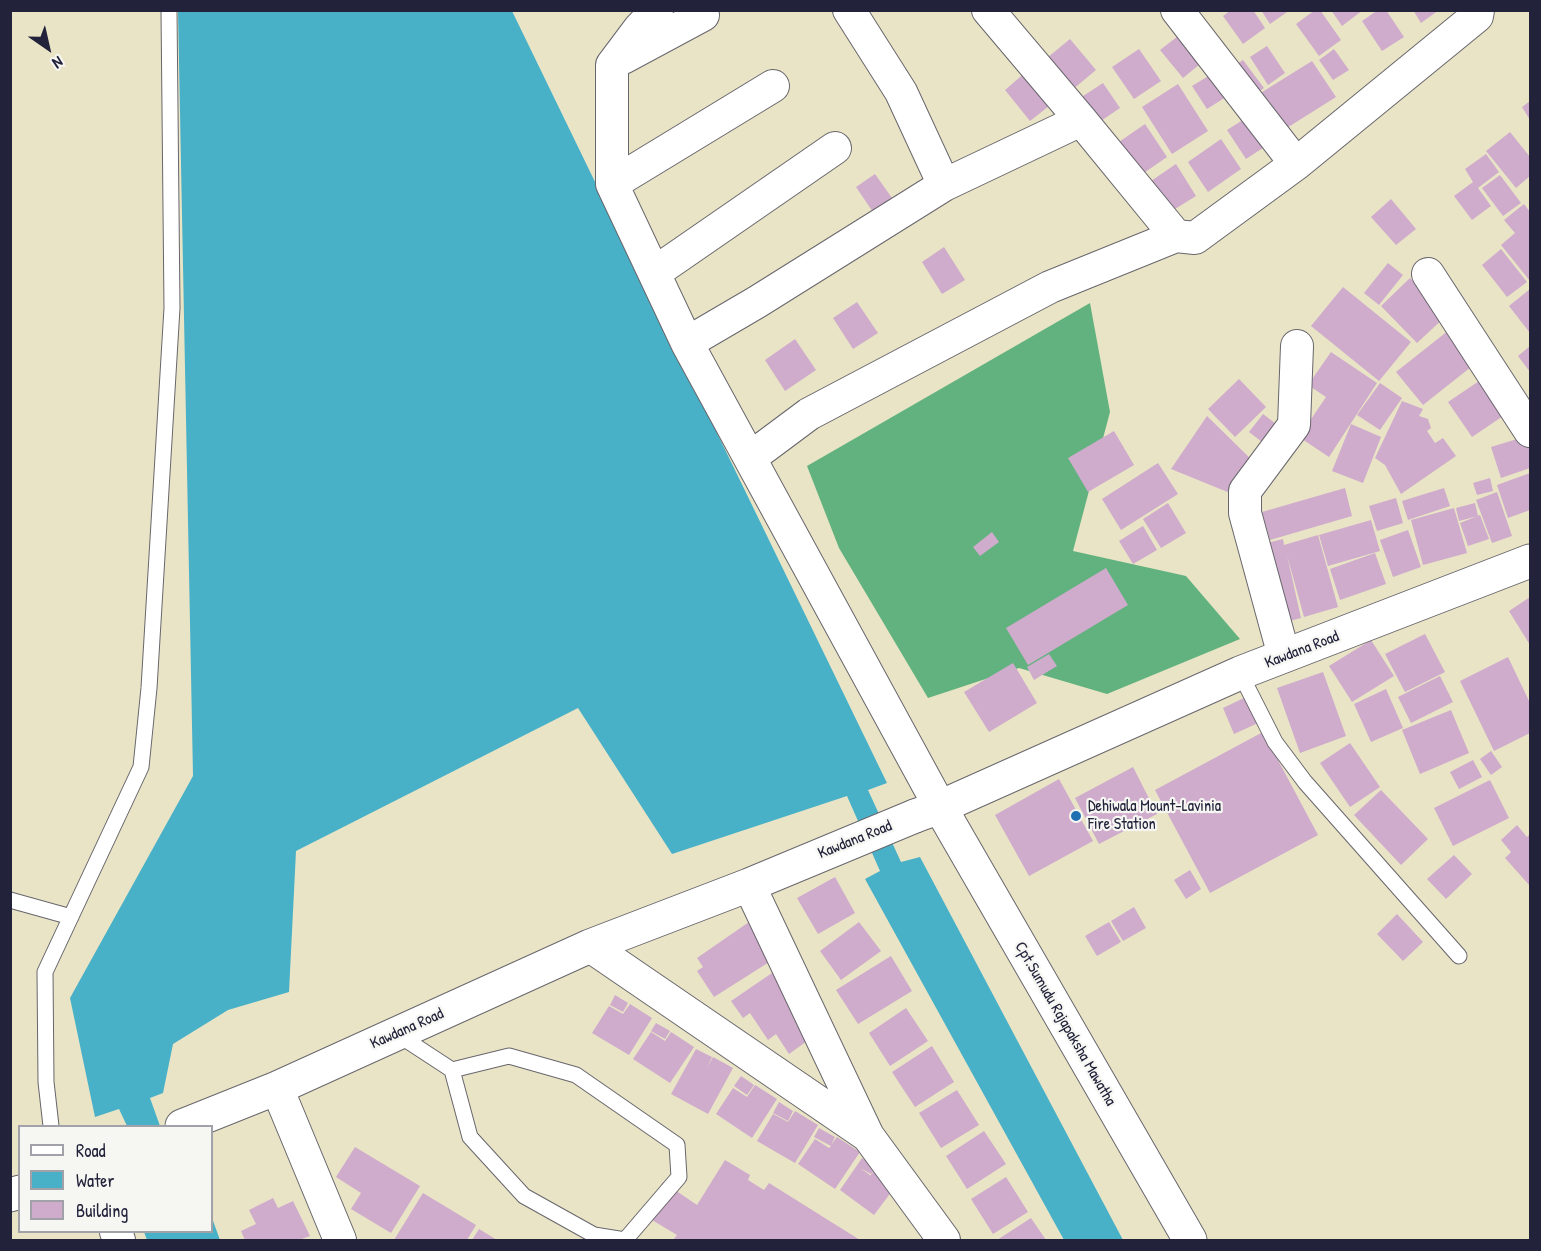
<!DOCTYPE html>
<style>
body{margin:0}
#map{position:relative;width:1541px;height:1251px;overflow:hidden;background:#e9e4c6;font-family:"Patrick Hand",sans-serif}
canvas{display:block}
.frame{position:absolute;inset:0;border:12px solid #22223b;pointer-events:none}
.legend{position:absolute;left:18px;top:1125px;width:195px;height:108px;box-sizing:border-box;background:#f6f6f2;border:2px solid #a1a1a9;margin:0;padding:8px 10px;list-style:none;font-size:18px;color:#22223b}
.legend li{display:flex;align-items:center;gap:12px;height:30px}
.legend b{width:30px;border:2px solid #a1a1a9}
.north{position:absolute;left:18px;top:18px;width:60px;height:60px;-webkit-text-stroke:4px #f6f6f2;paint-order:stroke;rotate:146deg;font-size:16px;font-weight:700;line-height:24px;text-align:center;color:#22223b}
.north::after{content:'';display:block;margin:auto;width:21px;height:27px;background:#22223b;clip-path:polygon(50% 0,100% 100%,50% 72%,0 100%)}
</style>
<div id="map">
<canvas width="1541" height="1251"></canvas>
<div class="frame"></div>
<ul class="legend">
<li><b style="height:8px;background:#fff"></b>Road</li>
<li><b style="height:16px;background:#48b1c7"></b>Water</li>
<li><b style="height:16px;background:#cfabcc"></b>Building</li>
</ul>
<div class="north">N</div>
</div>
<script>
const ctx = document.querySelector('canvas').getContext('2d');
ctx.lineJoin = 'round';
function fill(path, color) {
  ctx.fillStyle = color;
  ctx.fill(path, 'evenodd');
}
function toPath(rows) {
  const path = new Path2D();
  for (const r of rows) {
    path.moveTo(r[0], r[1]);
    for (let i = 2; i < r.length; i += 2) path.lineTo(r[i], r[i + 1]);
  }
  return path;
}
function stroke(path, color, width, dash) {
  ctx.strokeStyle = color;
  ctx.lineWidth = width;
  ctx.lineCap = dash ? 'butt' : 'round';
  ctx.setLineDash(dash || []);
  ctx.stroke(path);
}
function drawText(font, color, halo, rows, align = 'center') {
  ctx.font = font + ' "Patrick Hand",sans-serif';
  ctx.lineWidth = 4.5;
  ctx.setLineDash([]);
  ctx.textBaseline = 'middle';
  ctx.strokeStyle = halo;
  ctx.fillStyle = color;
  for (const [text, x, y, turn = 0] of rows) {
    ctx.save();
    ctx.translate(x, y);
    ctx.rotate((+turn || 0) * Math.PI / 180);
    ctx.textAlign = isNaN(turn) ? turn : align;
    if (halo) ctx.strokeText(text, 0, 0);
    ctx.fillText(text, 0, 0);
    ctx.restore();
  }
}
const forest = toPath([
 [1090,303,1110,412,1073,551,1186,576,1240,639,1107,694,1019,668,928,698,839,548,807,466]
]);
const water = toPath([
 [178,11,512,11,887,783,868,790,901,862,920,857,1123,1240,1064,1240,865,879,880,871,847,796,672,854,578,708,296,851,289,992,228,1010,173,1044,163,1093,150,1098,160,1126,127,1126,119,1109,95,1117,70,998,193,776],
 [212,1218,220,1240,147,1240,144,1232,212,1232]
]);
const building = toPath([
 [1231,10,1253,10,1265,28,1243,44,1223,16],
 [1261,10,1290,10,1270,24],
 [1315,10,1320,10,1341,40,1319,56,1296,24],
 [1331,10,1363,10,1342,26],
 [1378,10,1386,10,1404,37,1382,51,1362,21],
 [1413,10,1439,10,1421,23],
 [1182,33,1205,60,1183,78,1160,50],
 [1070,39,1096,70,1072,90,1047,58],
 [1267,46,1285,73,1268,85,1250,57],
 [1139,49,1161,81,1134,99,1112,67],
 [1334,49,1349,70,1333,80,1319,60],
 [1243,60,1264,88,1252,97,1231,68],
 [1312,61,1336,97,1282,131,1259,94],
 [1027,71,1053,103,1030,121,1005,90],
 [1215,72,1229,95,1207,109,1192,86],
 [1103,83,1120,108,1095,125,1077,100],
 [1178,84,1208,131,1172,154,1142,107],
 [1530,101,1530,120,1522,107],
 [1254,113,1272,142,1246,159,1227,130],
 [1145,124,1167,157,1138,177,1116,144],
 [1510,132,1530,157,1530,176,1516,188,1486,151],
 [1221,139,1241,169,1208,192,1188,162],
 [1486,154,1499,172,1478,188,1491,206,1472,220,1454,196,1473,182,1465,169],
 [1176,164,1196,196,1167,214,1148,183],
 [875,174,897,205,877,218,856,187],
 [1500,175,1521,203,1503,216,1482,188],
 [1391,199,1416,229,1396,245,1371,217],
 [1524,204,1530,212,1530,281,1501,245,1515,233,1504,220],
 [944,247,965,280,942,294,922,262],
 [1501,249,1527,282,1507,297,1482,265],
 [1388,263,1403,275,1379,305,1364,293],
 [1410,278,1446,316,1417,343,1381,306],
 [1343,287,1411,342,1379,381,1311,326],
 [1530,289,1530,333,1509,306],
 [857,302,878,333,853,349,833,318],
 [1449,330,1476,363,1423,405,1396,372],
 [795,339,816,370,785,391,765,360],
 [1530,346,1530,372,1518,356],
 [1331,352,1377,383,1329,457,1299,437,1326,397,1308,385],
 [1485,377,1509,412,1472,437,1448,402],
 [1239,379,1266,407,1235,437,1208,409],
 [1380,383,1402,398,1380,430,1357,415],
 [1402,401,1423,409,1419,416,1428,419,1431,428,1427,431,1435,443,1443,438,1456,456,1401,494,1385,465,1375,458],
 [1263,414,1284,430,1270,448,1249,432],
 [1207,416,1258,466,1235,495,1171,469],
 [1351,424,1381,437,1363,483,1332,471],
 [1114,431,1134,465,1088,492,1068,458],
 [1527,436,1530,447,1530,468,1501,478,1491,447],
 [1158,463,1178,494,1121,530,1102,499],
 [1530,473,1530,510,1508,518,1497,485],
 [1490,478,1493,491,1477,495,1473,483],
 [1345,488,1352,516,1270,540,1262,512],
 [1444,488,1450,506,1408,520,1402,501],
 [1497,492,1512,536,1492,543,1476,500],
 [1396,498,1403,523,1377,531,1369,506],
 [1168,503,1186,533,1161,548,1143,519],
 [1475,503,1478,516,1459,521,1456,508],
 [1454,508,1467,553,1423,565,1411,520],
 [1480,515,1489,539,1468,546,1460,523],
 [1371,520,1380,551,1328,566,1319,535],
 [1143,526,1157,550,1133,564,1119,541],
 [1408,530,1421,567,1393,577,1380,540],
 [992,532,999,542,980,556,973,547],
 [1318,535,1338,607,1304,617,1287,555,1301,618,1282,623,1263,544,1283,539,1284,545],
 [1375,553,1386,584,1340,600,1330,569],
 [1106,568,1128,605,1028,665,1006,628],
 [1530,597,1530,645,1509,611],
 [1425,634,1445,672,1405,692,1385,654],
 [1371,640,1394,676,1352,702,1329,666],
 [1049,654,1057,666,1034,680,1027,667],
 [1508,657,1530,703,1530,733,1494,751,1460,681],
 [1013,663,1037,703,989,732,964,692],
 [1323,672,1346,736,1300,753,1277,688],
 [1440,676,1453,702,1411,723,1398,697],
 [1386,689,1403,728,1371,742,1354,704],
 [1246,697,1258,723,1234,734,1223,708],
 [1451,710,1469,753,1420,774,1402,730],
 [1263,732,1318,835,1210,893,1155,790],
 [1350,743,1380,787,1350,807,1320,763],
 [1491,751,1502,767,1491,775,1480,759],
 [1473,760,1482,777,1459,789,1450,772],
 [1133,767,1157,814,1099,844,1075,798],
 [1059,779,1093,841,1029,876,995,815],
 [1490,780,1509,818,1453,846,1434,808],
 [1381,790,1428,839,1401,865,1354,815],
 [1517,825,1527,837,1530,834,1530,886,1505,858,1511,852,1501,840],
 [1454,855,1472,874,1446,899,1427,879],
 [1190,870,1201,889,1186,899,1174,880],
 [835,877,855,913,818,934,797,898],
 [1134,907,1146,928,1123,941,1111,921],
 [1397,914,1423,942,1403,961,1377,934],
 [749,922,774,959,714,997,697,971,703,967,697,958],
 [859,922,881,951,841,980,820,951],
 [1109,922,1121,942,1097,956,1085,936],
 [891,956,912,991,858,1024,836,990],
 [772,973,814,1036,789,1054,776,1034,768,1040,750,1013,743,1018,731,1001],
 [615,995,628,1003,623,1012,610,1005],
 [630,1004,652,1018,629,1055,592,1033,609,1006,623,1014],
 [906,1008,928,1041,890,1066,869,1033],
 [656,1023,670,1031,665,1039,651,1031],
 [651,1032,665,1041,671,1032,694,1047,670,1083,633,1059],
 [932,1046,954,1082,915,1107,892,1072],
 [696,1049,712,1057,707,1068,713,1057,733,1068,708,1114,671,1094],
 [741,1076,754,1085,747,1095,734,1086],
 [755,1085,777,1099,752,1138,716,1114,733,1088,747,1097],
 [957,1090,979,1125,941,1148,919,1113],
 [779,1102,793,1111,788,1121,773,1113],
 [795,1111,818,1125,795,1163,757,1141,773,1114,788,1122],
 [819,1128,835,1137,831,1145,837,1137,860,1152,835,1189,798,1164,815,1139,829,1148,831,1146,814,1137],
 [984,1131,1006,1164,967,1189,946,1156],
 [355,1147,420,1186,391,1233,351,1209,361,1193,336,1177],
 [862,1158,876,1167,871,1174,860,1168,870,1175,869,1177,877,1167,898,1183,874,1215,840,1190],
 [725,1160,750,1175,748,1180,764,1190,769,1183,860,1240,673,1240,677,1235,642,1214,663,1182,697,1205],
 [1006,1177,1028,1212,993,1234,971,1199],
 [423,1193,476,1225,467,1240,394,1240],
 [273,1198,278,1208,293,1201,310,1236,299,1240,245,1240,241,1231,256,1224,249,1210],
 [1031,1218,1046,1240,997,1240],
 [479,1229,497,1240,472,1240]
]);
const lane = toPath([
 [1240,673,1275,742,1305,782,1459,956],
 [10,900,71,917],
 [397,1034,452,1070,470,1137,524,1196,594,1235,625,1240,679,1177,677,1145,576,1075,509,1056,452,1070],
 [51,1126,46,1082,45,972,141,767,149,688,172,308,169,10]
]);
const street = toPath([
 [657,10,639,29,612,65,612,184,687,343,940,807],
 [849,10,901,92,944,185],
 [988,10,1081,120,1176,236],
 [1177,10,1296,164],
 [623,58,703,15],
 [612,184,773,86],
 [654,273,835,148],
 [1428,274,1530,431],
 [687,343,757,302,944,185,1081,120],
 [750,458,809,414,1050,287,1176,236,1195,238,1296,164,1477,16,1478,10],
 [1284,656,1245,513,1245,491,1294,425,1297,346],
 [749,885,868,1136],
 [590,946,868,1136,944,1240],
 [277,1088,340,1240],
 [116,1232,119,1240]
]);
const secondary = toPath([
 [915,816,940,807,1190,1240]
]);
const primary = toPath([
 [940,807,1240,673,1530,561],
 [182,1126,277,1088,590,946,749,885,915,816],
 [10,1195,20,1192]
]);
const markers = [
 [1076,816,6,"#1f6fb2"]
];
const streetNames = [
 ["Kawdana Road",1302,650,-21],
 ["Kawdana Road",855,840,-22],
 ["Cpt.Sumudu Rajapaksha Mawatha",1065,1024,60],
 ["Kawdana Road",407,1029,-24]
];
const poiNames = [
 ["Dehiwala Mount-Lavinia",1088,807],
 ["Fire Station",1088,825]
];
fill(forest, '#61b27f');
fill(water, '#48b1c7');
fill(building, '#cfabcc');
stroke(lane, '#68666c', 17);
stroke(street, '#68666c', 34);
stroke(secondary, '#68666c', 35);
stroke(primary, '#68666c', 35);
stroke(lane, '#fff', 15);
stroke(street, '#fff', 32);
stroke(secondary, '#fff', 33);
stroke(primary, '#fff', 33);
for (const [x, y, r, color] of markers) {
  const dot = new Path2D();
  dot.arc(x, y, r, 0, 2 * Math.PI);
  ctx.fillStyle = color;
  ctx.fill(dot);
  stroke(dot, '#f6f6f2', 2);
}
drawText('16px', '#22223b', '#f6f6f2', streetNames);
drawText('16px', '#22223b', '#f6f6f2', poiNames, 'left');
</script>
